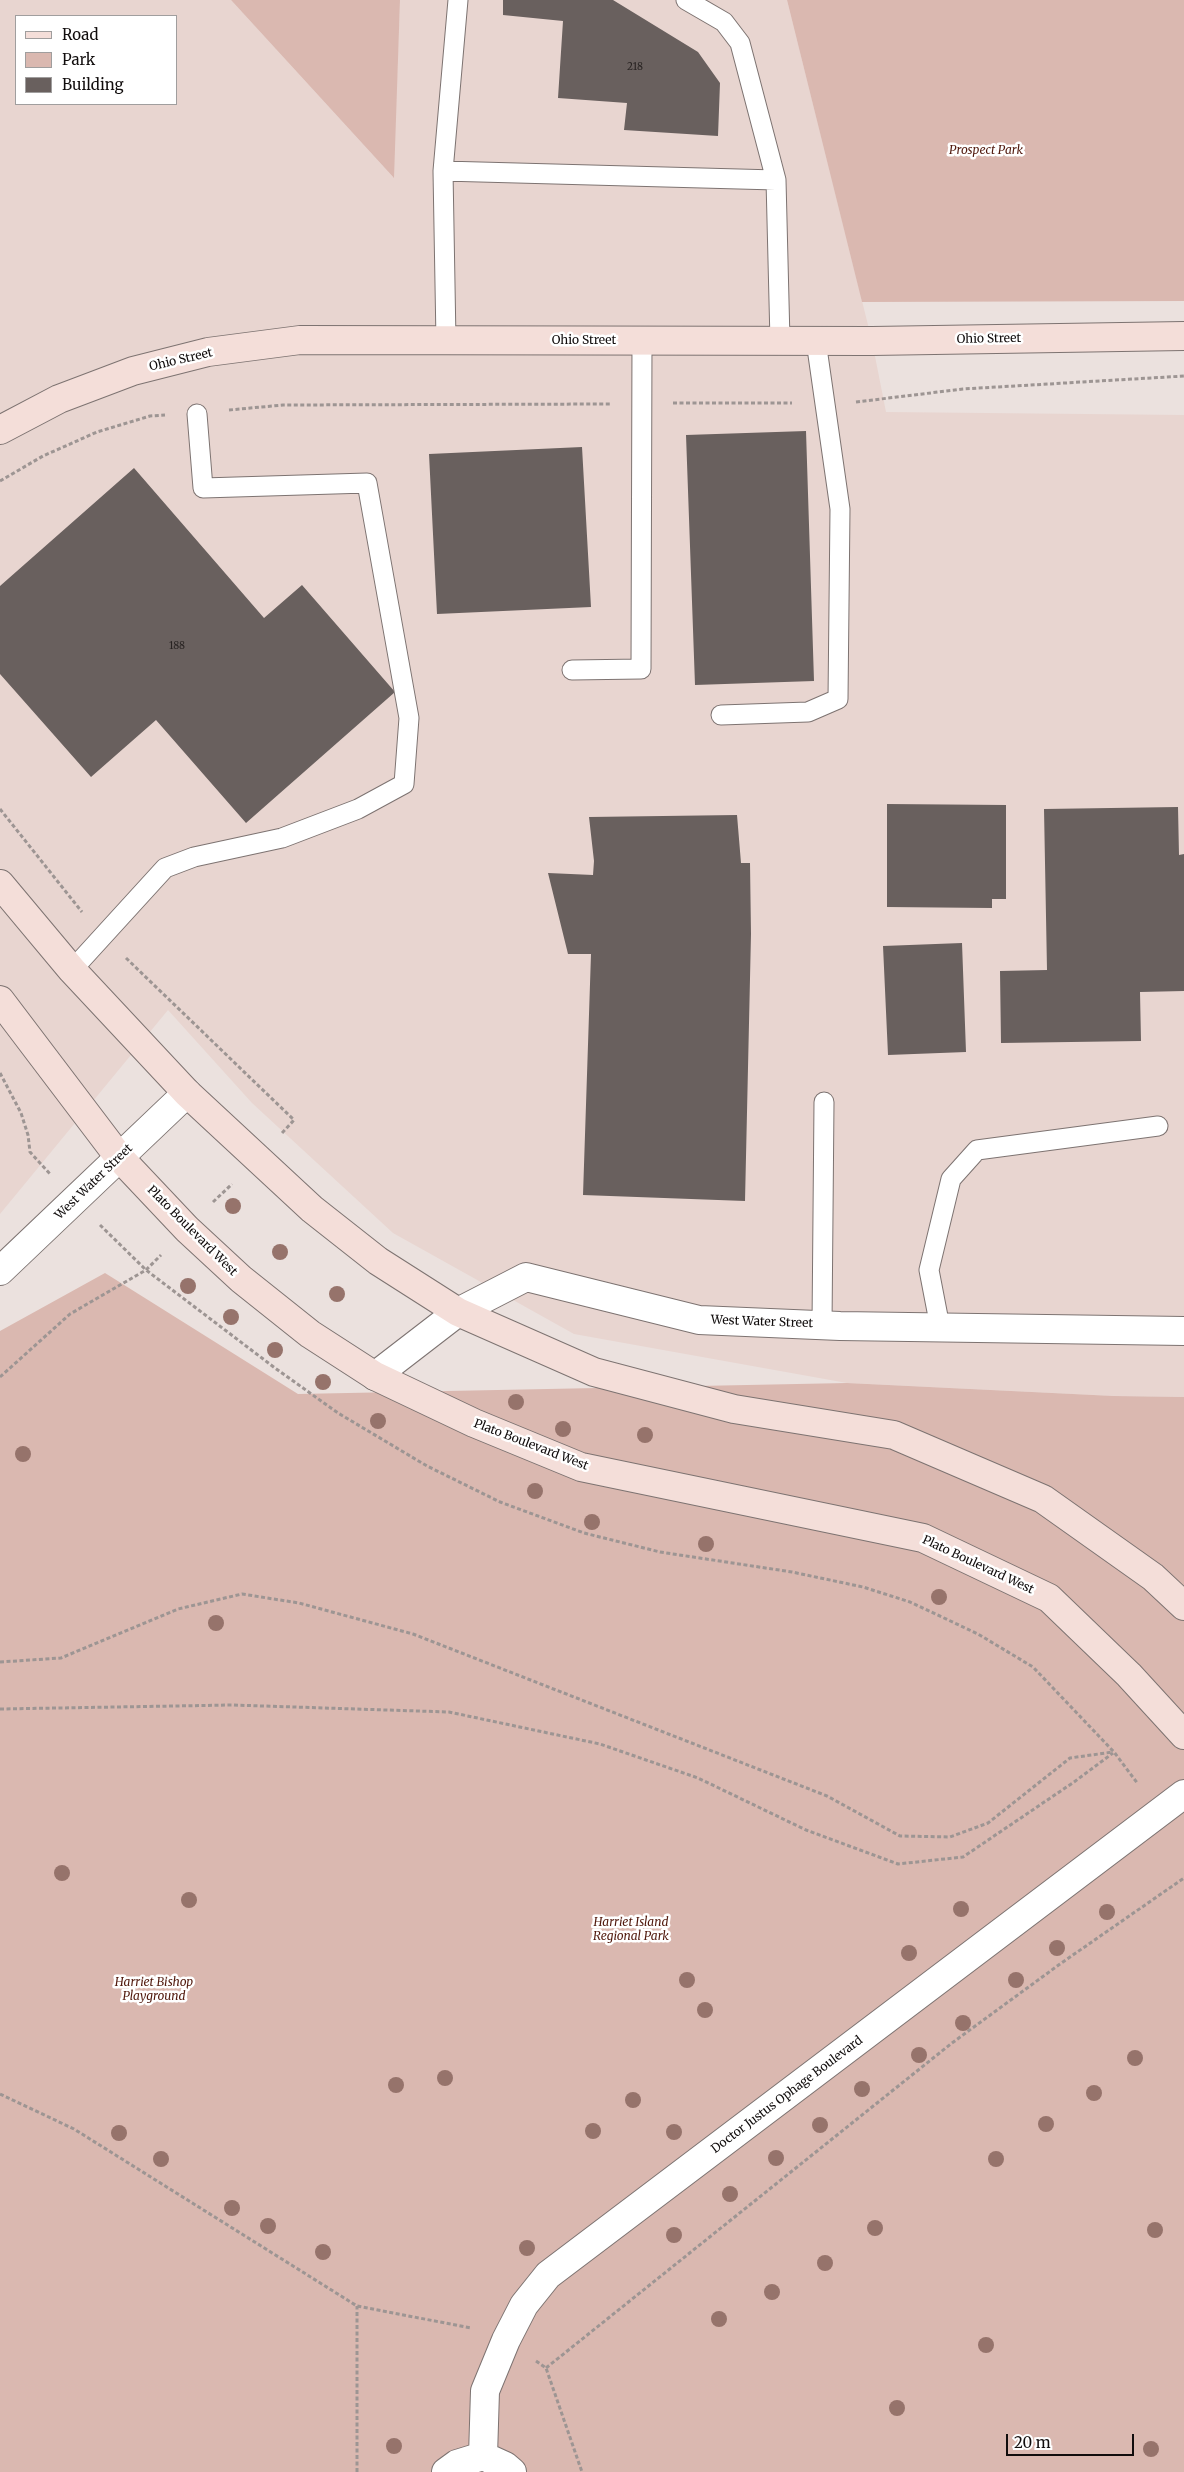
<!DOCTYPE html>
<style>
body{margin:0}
#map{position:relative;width:1184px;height:2472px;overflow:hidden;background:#ebe1de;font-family:Merriweather,serif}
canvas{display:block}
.legend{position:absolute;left:15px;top:15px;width:162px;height:90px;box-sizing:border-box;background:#fff;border:1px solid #a09e9e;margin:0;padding:6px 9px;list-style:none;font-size:15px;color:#110d0d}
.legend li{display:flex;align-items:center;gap:10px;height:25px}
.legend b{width:25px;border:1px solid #a09e9e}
.scale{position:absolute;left:1006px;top:2434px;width:128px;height:22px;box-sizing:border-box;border:2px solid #110d0d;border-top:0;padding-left:6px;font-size:15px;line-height:18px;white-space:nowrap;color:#110d0d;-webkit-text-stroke:4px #fff;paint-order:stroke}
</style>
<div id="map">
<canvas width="1184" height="2472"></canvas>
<ul class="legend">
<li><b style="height:6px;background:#f4ded9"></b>Road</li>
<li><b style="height:14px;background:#dab8b0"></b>Park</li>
<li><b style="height:14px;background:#69605e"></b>Building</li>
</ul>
<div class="scale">20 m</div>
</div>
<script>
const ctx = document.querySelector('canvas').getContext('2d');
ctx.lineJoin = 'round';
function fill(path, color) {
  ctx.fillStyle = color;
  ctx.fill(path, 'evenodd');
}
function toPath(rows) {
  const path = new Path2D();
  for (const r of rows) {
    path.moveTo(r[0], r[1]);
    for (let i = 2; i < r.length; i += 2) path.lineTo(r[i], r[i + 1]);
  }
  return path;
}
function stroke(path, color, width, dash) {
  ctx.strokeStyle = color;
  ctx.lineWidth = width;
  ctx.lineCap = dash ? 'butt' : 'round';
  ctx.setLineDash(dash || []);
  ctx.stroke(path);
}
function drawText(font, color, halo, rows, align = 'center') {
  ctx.font = font + ' Merriweather,serif';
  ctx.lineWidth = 5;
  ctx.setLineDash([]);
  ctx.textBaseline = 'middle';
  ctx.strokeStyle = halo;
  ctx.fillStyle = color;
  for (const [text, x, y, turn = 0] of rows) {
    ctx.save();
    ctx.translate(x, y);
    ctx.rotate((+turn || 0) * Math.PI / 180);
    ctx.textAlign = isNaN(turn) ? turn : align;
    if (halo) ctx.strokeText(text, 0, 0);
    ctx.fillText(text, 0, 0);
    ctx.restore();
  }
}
const built = toPath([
 [0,0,231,0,393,177,400,0,787,0,872,341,886,412,1184,415,1184,1397,1114,1396,847,1383,574,1334,393,1233,252,1103,168,1010,0,1214],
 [16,16,176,16,176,104,16,104]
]);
const green = toPath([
 [231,0,400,0,394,178],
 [787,0,1184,0,1184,301,862,302],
 [105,1273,298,1394,847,1383,1114,1396,1184,1397,1184,2472,0,2472,0,1331]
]);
const building = toPath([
 [503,0,613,0,698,52,720,83,718,136,624,130,627,103,558,98,563,21,503,15],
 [806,431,814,681,695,685,686,435],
 [582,447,591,607,437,614,429,454],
 [134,468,264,618,302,585,395,692,246,823,156,720,91,777,0,674,0,586],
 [887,804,1006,805,1006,899,992,899,992,908,887,907],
 [1178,807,1179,855,1184,854,1184,991,1140,992,1141,1041,1001,1043,1000,971,1047,970,1044,809],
 [737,815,741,863,750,863,751,934,745,1201,583,1195,591,954,568,954,548,873,593,875,594,861,589,817],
 [962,943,966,1052,888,1055,883,946]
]);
const path = toPath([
 [856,402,963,389,1184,376],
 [673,403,792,403],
 [229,410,283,405,610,404],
 [0,481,43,456,97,432,150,416,165,415],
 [0,809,82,912],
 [126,958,294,1120,282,1133],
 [0,1073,21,1113,28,1135,30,1152,50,1174],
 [213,1202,232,1184],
 [100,1225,146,1270,275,1368,338,1413,427,1466,500,1502,584,1533,660,1552,792,1572,863,1587,910,1602,978,1634,1033,1667,1114,1752,1138,1784],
 [0,1377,70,1314,146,1270,161,1255],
 [0,1662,61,1658,178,1609,242,1594,299,1603,413,1634,827,1796,900,1836,950,1837,988,1823,1070,1758,1113,1752],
 [0,1709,232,1705,449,1712,600,1744,698,1778,806,1830,898,1864,963,1857,1074,1782,1113,1753],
 [0,2094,74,2129,357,2306,471,2328],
 [536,2361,546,2368,582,2472],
 [546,2368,952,2043,1060,1964,1184,1878],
 [357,2472,357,2306]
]);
const lane = toPath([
 [686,0,724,22,740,43,776,180],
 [443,171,458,0],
 [446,341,443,171,776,180,780,341],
 [572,670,641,669,642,341],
 [721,715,808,712,838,699,840,509,816,341],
 [72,970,165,868,194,857,282,838,358,809,404,784,409,718,367,483,203,488,197,414],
 [822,1325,824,1102],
 [940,1327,929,1270,951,1179,977,1150,1158,1126]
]);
const street = toPath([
 [0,1271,187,1093],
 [375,1376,458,1312,526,1277,699,1320,840,1326,1184,1331],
 [483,2456,485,2391,506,2340,524,2305,548,2275,1184,1794],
 [446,2472,457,2464,483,2456,505,2466,512,2472]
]);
const secondary = toPath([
 [0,430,59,399,133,371,208,352,300,340,872,341,1184,336],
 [0,884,72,970,187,1093,312,1209,378,1261,458,1312,594,1372,734,1409,894,1435,1043,1499,1153,1577,1184,1606],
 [0,1000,119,1157,187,1229,241,1279,310,1334,375,1376,474,1423,581,1467,923,1538,1049,1598,1129,1675,1184,1735]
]);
const trees = [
 [233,1206],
 [280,1252],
 [188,1286],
 [337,1294],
 [231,1317],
 [275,1350],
 [323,1382],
 [516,1402],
 [378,1421],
 [563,1429],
 [645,1435],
 [23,1454],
 [535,1491],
 [592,1522],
 [706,1544],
 [939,1597],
 [216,1623],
 [62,1873],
 [189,1900],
 [961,1909],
 [1107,1912],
 [1057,1948],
 [909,1953],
 [687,1980],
 [1016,1980],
 [705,2010],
 [963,2023],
 [919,2055],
 [1135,2058],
 [445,2078],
 [396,2085],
 [862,2089],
 [1094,2093],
 [633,2100],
 [1046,2124],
 [820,2125],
 [593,2131],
 [674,2132],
 [119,2133],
 [776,2158],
 [161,2159],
 [996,2159],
 [730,2194],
 [232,2208],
 [268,2226],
 [875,2228],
 [1155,2230],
 [674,2235],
 [527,2248],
 [323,2252],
 [825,2263],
 [772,2292],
 [719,2319],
 [986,2345],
 [897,2408],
 [394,2446],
 [1151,2449]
];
const numberNames = [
 ["218",635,67],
 ["188",177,646]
];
const parkNames = [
 ["Prospect Park",986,151],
 ["Harriet Island",631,1923],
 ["Regional Park",631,1937],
 ["Harriet Bishop",154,1983],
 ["Playground",154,1997]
];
const streetNames = [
 ["Ohio Street",989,339,-1],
 ["Ohio Street",584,341],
 ["Ohio Street",181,360,-13],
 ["West Water Street",94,1182,-44],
 ["Plato Boulevard West",192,1231,45],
 ["West Water Street",762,1322,2],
 ["Plato Boulevard West",531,1445,21],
 ["Plato Boulevard West",978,1565,25],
 ["Doctor Justus Ophage Boulevard",787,2095,-37]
];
fill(built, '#e8d5d0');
fill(green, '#dab8b0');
fill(building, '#69605e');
stroke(lane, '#7d7371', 21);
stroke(street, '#7d7371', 30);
stroke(secondary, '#7d7371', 30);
stroke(path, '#9d9593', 3, [4, 2.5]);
stroke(lane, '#fff', 19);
stroke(street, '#fff', 28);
stroke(secondary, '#f4ded9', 28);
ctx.fillStyle = '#96736b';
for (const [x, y] of trees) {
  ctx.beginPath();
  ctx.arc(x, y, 8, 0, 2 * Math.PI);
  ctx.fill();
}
drawText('10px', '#272221', null, numberNames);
drawText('italic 12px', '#51190d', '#fff', parkNames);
drawText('12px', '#110d0d', '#fff', streetNames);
</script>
